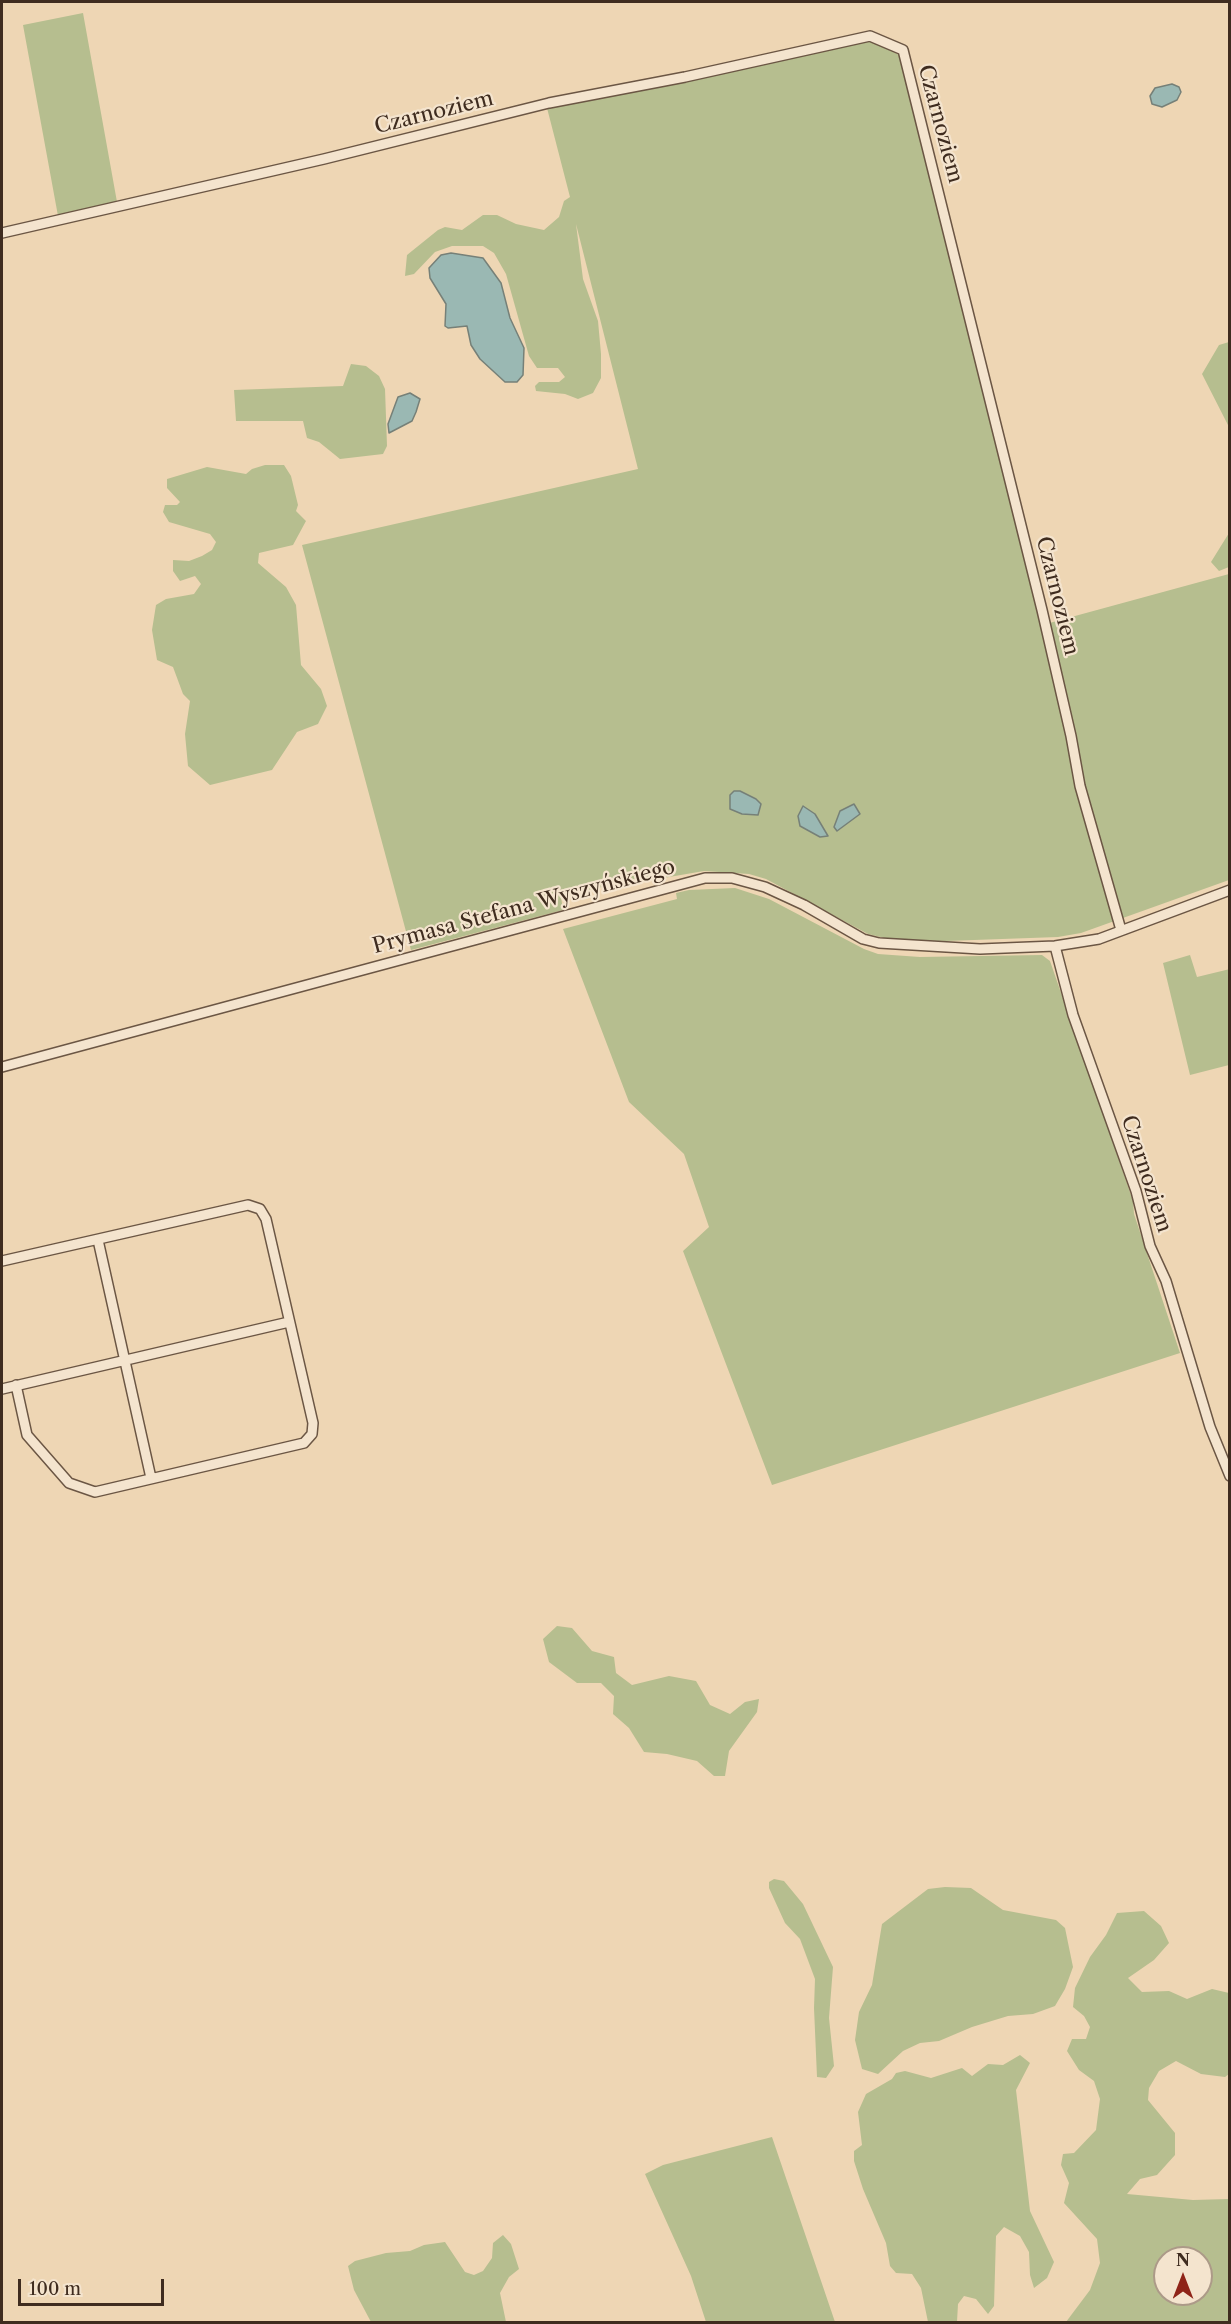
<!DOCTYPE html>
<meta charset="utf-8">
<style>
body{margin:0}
#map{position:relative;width:1231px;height:2324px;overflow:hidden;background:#eed6b4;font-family:"Libre Caslon Text",serif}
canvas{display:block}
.frame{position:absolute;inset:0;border:3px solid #3f2c1f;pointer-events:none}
.north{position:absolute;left:1153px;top:2246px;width:60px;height:60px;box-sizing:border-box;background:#f4e4ce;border:2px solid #ac9a88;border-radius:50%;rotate:0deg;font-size:16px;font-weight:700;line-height:24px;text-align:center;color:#3f2c1f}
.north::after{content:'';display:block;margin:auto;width:21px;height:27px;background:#8f2418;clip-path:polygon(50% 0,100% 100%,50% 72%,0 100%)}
.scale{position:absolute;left:18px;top:2279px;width:146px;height:27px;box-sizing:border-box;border:3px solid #3f2c1f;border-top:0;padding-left:8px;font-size:18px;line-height:21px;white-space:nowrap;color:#3f2c1f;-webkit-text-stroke:4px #f4e4ce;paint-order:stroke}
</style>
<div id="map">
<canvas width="1231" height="2324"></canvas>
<div class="frame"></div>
<div class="north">N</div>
<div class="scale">100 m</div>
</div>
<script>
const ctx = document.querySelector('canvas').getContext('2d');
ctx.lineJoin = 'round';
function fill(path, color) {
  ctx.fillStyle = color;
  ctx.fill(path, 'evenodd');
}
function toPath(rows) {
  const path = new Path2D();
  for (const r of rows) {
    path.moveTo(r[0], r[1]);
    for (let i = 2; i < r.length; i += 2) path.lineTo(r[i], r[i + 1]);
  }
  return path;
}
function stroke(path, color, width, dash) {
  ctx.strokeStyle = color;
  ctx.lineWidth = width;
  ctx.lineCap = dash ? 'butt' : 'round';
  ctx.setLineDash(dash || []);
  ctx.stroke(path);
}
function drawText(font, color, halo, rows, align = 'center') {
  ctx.font = font + ' "Libre Caslon Text",serif';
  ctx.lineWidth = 4.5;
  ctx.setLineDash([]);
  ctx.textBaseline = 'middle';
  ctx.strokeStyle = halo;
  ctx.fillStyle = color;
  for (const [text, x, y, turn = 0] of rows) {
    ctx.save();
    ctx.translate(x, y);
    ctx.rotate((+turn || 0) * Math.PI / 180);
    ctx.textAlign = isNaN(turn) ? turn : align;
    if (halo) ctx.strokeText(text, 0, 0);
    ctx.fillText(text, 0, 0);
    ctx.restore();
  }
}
const green = toPath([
 [83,13,117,202,58,216,23,25],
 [863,41,874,42,899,55,931,168,1042,625,1229,574,1229,880,1081,933,1058,937,946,941,893,940,868,934,766,879,749,874,704,871,640,882,639,878,561,897,563,910,411,950,302,545,638,469,576,224,583,279,598,321,601,354,601,378,593,393,578,399,565,394,536,391,535,386,539,382,559,382,565,377,558,368,537,368,529,356,506,274,494,253,483,246,452,246,435,252,414,274,405,276,407,255,438,230,445,227,462,230,483,215,497,215,516,224,544,230,559,217,564,201,570,197,547,108],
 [1229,342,1230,342,1229,427,1202,374,1219,345],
 [351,364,366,366,379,376,385,389,387,446,383,454,340,459,319,442,307,438,303,421,236,421,234,390,343,386],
 [265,465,284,465,291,476,298,505,296,511,306,521,293,545,259,553,258,563,286,587,296,605,301,665,321,689,327,706,318,724,297,732,272,770,210,785,188,766,185,734,190,701,183,694,173,667,157,660,152,630,156,605,166,599,194,594,201,584,195,576,180,581,173,571,173,560,189,561,202,556,212,550,216,542,210,534,169,522,163,512,165,505,177,505,180,502,167,488,167,479,207,467,246,474,252,469],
 [1229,533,1229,567,1219,571,1211,562],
 [735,888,769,899,864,949,878,954,920,957,1042,955,1050,961,1133,1201,1134,1214,1180,1353,772,1485,683,1251,709,1227,684,1154,629,1102,563,929,677,899,676,893,689,890],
 [1190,955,1197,977,1230,969,1229,1065,1190,1075,1163,963],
 [557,1626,572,1628,592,1651,614,1657,616,1673,632,1685,669,1676,696,1681,710,1705,730,1714,745,1702,759,1699,757,1712,729,1751,725,1776,714,1776,697,1761,667,1754,644,1752,629,1728,613,1714,614,1696,601,1683,577,1683,549,1662,543,1639],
 [774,1879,784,1881,803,1904,833,1967,829,2018,834,2066,826,2078,817,2077,814,2008,815,1979,800,1939,785,1923,769,1888,769,1882],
 [945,1887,971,1888,1003,1910,1056,1920,1065,1928,1073,1967,1065,1989,1055,2006,1033,2014,1008,2016,972,2027,939,2041,920,2043,903,2051,878,2074,862,2069,855,2040,859,2012,872,1985,882,1924,928,1889],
 [1144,1911,1161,1926,1169,1943,1154,1960,1128,1978,1142,1992,1169,1991,1187,1999,1212,1989,1229,1993,1229,2074,1225,2077,1201,2074,1176,2061,1159,2071,1149,2088,1148,2100,1175,2133,1175,2155,1157,2175,1140,2179,1127,2194,1193,2200,1229,2199,1229,2322,1066,2322,1090,2290,1100,2263,1097,2239,1064,2203,1069,2183,1061,2165,1063,2154,1074,2153,1096,2130,1100,2099,1094,2081,1079,2070,1067,2051,1072,2039,1086,2039,1090,2027,1084,2016,1073,2007,1075,1988,1090,1957,1106,1935,1117,1913],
 [1165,2258,1201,2258,1201,2294,1165,2294],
 [1020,2055,1030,2063,1016,2090,1030,2211,1054,2262,1047,2278,1034,2288,1030,2275,1029,2252,1020,2236,1004,2227,996,2236,994,2306,988,2314,976,2299,964,2296,958,2304,957,2322,928,2322,921,2288,912,2274,896,2273,890,2266,886,2243,863,2189,854,2161,854,2151,862,2145,858,2112,866,2094,892,2079,896,2073,905,2071,931,2078,962,2068,972,2076,988,2064,1003,2065],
 [772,2137,835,2322,706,2322,691,2276,645,2174,663,2165],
 [503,2235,511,2244,519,2269,509,2277,500,2293,506,2322,371,2322,354,2290,348,2266,355,2261,386,2253,410,2251,424,2245,445,2242,465,2272,474,2275,483,2271,492,2258,493,2243]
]);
const water = toPath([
 [1172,84,1179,87,1181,92,1177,100,1162,107,1152,104,1150,96,1155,88,1172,84],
 [451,253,483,258,501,283,510,318,524,348,523,375,517,382,505,382,480,359,471,345,467,326,448,328,445,326,446,304,430,278,429,268,441,255,451,253],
 [410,393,420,399,416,412,412,421,389,433,388,424,398,397,410,393],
 [734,791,740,791,756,799,761,804,758,815,742,814,730,809,730,795,734,791],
 [854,804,860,814,837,831,834,827,840,811,854,804],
 [803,806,815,814,828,836,820,837,800,826,798,816,803,806]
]);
const street = toPath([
 [2,233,324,159,549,103,685,77,870,36,903,50,1042,610,1071,736,1080,786,1121,930],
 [1055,946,1073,1015,1136,1191,1150,1246,1166,1281,1210,1427,1230,1476],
 [2,1067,705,878,732,878,765,887,804,905,863,939,879,943,980,949,1055,946,1099,939,1230,890],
 [98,1240,151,1478],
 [2,1261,248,1205,260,1209,266,1219,313,1423,312,1434,304,1443,95,1492,69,1483,27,1435,16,1385],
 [2,1389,289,1322]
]);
const streetNames = [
 ["Czarnoziem",434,113,-14],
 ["Czarnoziem",940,124,75],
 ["Czarnoziem",1057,596,76],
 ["Prymasa Stefana Wyszyńskiego",524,907,-15],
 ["Czarnoziem",1146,1174,72]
];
fill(green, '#b6be8f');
fill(water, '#9ab8b3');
stroke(water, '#768078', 1.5);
stroke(street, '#6b5644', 12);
stroke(street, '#f4e4ce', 9);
drawText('21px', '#3f2c1f', '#f4e4ce', streetNames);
</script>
